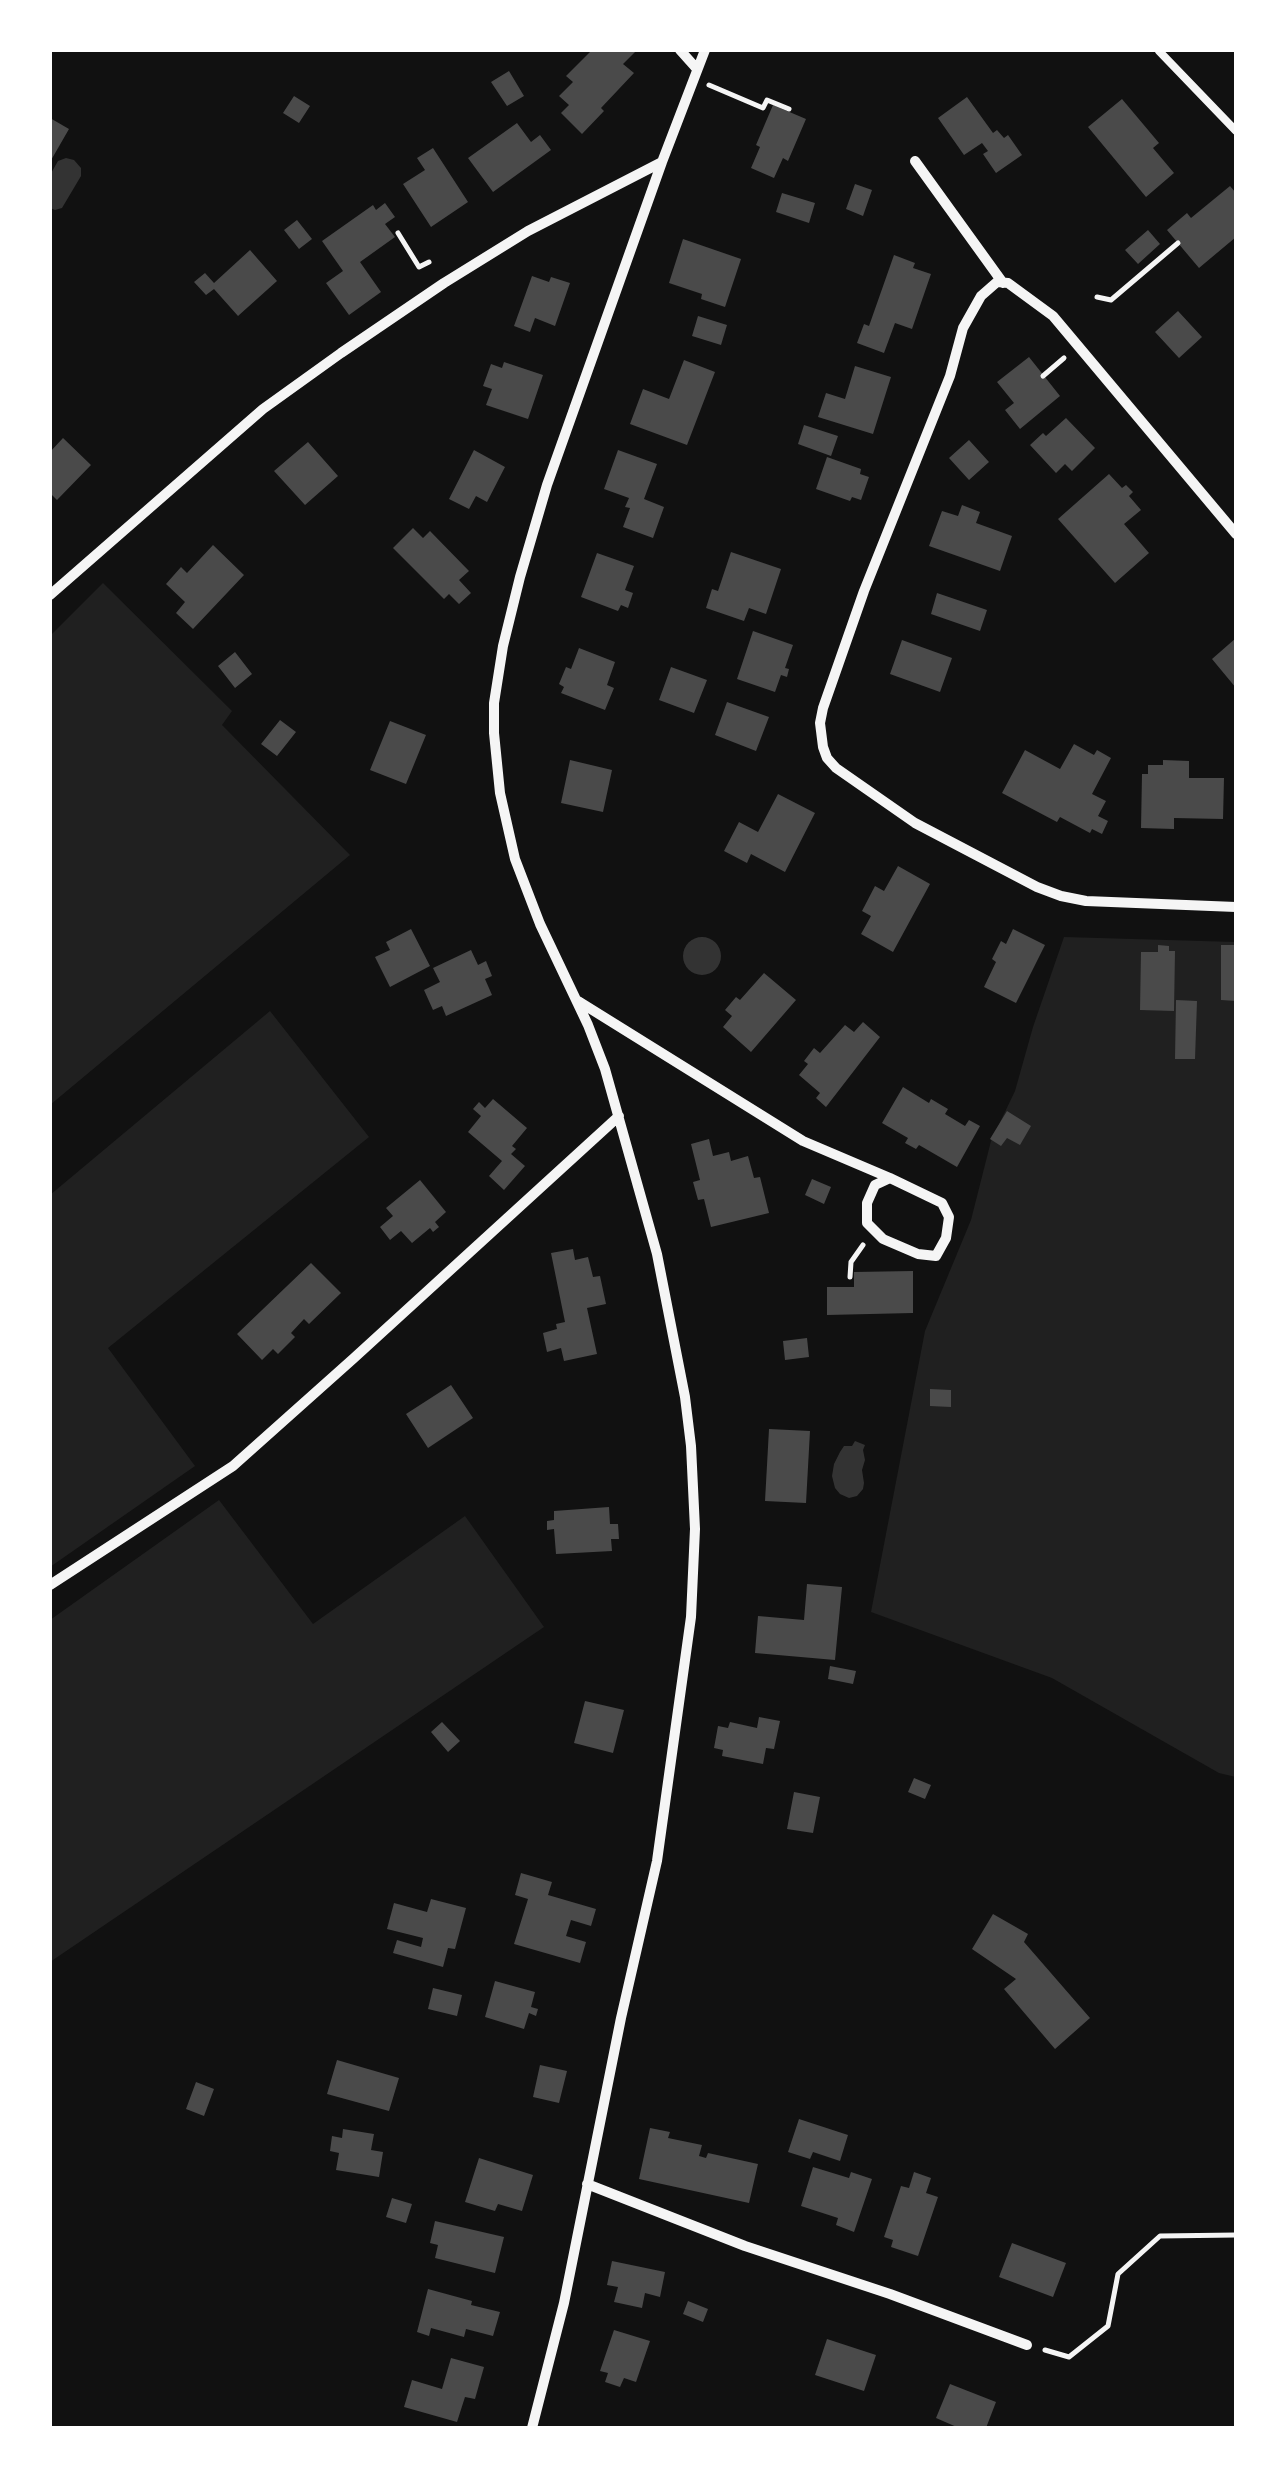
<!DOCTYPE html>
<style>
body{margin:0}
#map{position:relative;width:1286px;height:2478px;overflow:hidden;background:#111;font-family:"Noto Sans",sans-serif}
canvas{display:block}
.frame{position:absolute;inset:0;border:52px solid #fff;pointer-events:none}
</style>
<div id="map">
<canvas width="1286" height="2478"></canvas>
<div class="frame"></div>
</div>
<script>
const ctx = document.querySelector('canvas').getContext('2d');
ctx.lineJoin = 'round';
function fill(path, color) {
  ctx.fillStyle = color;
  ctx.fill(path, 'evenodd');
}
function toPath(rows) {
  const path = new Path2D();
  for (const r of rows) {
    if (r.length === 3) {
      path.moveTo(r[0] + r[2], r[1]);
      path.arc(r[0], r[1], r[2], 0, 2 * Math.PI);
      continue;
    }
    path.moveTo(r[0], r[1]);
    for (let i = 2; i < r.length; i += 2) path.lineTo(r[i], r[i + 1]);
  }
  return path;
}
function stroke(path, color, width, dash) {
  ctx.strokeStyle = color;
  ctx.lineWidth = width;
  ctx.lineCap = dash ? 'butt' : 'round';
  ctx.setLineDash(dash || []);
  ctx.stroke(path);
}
const green = toPath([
 [103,583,232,711,222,725,350,855,50,1105,50,636],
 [1064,937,1236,942,1236,1777,1219,1773,1052,1678,871,1612,925,1331,971,1220,991,1141,1015,1091,1033,1027],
 [270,1011,369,1137,108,1348,195,1466,50,1567,50,1195],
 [219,1500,313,1624,465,1516,544,1627,50,1962,50,1620]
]);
const water = toPath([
 [66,158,74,160,81,168,81,176,62,208,55,210,50,208,50,175,58,161],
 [702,956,19],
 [855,1441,865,1445,863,1450,865,1460,862,1470,864,1483,863,1489,857,1496,849,1498,840,1494,835,1488,832,1476,834,1464,840,1452,844,1446,852,1446]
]);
const building = toPath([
 [592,50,637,50,623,64,634,73,601,108,604,111,582,134,561,113,569,105,559,96,573,82,566,76],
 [509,71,524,96,507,106,491,82],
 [294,96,310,106,299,123,283,113],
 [967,97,993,133,997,130,1004,138,1008,135,1022,155,996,173,983,154,988,151,982,143,964,155,938,118],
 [1122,99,1159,143,1153,148,1174,173,1146,197,1088,127],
 [773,105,806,119,788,161,783,158,774,178,751,168,760,147,756,145],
 [50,118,69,129,50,162],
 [517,123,531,142,540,135,551,150,493,192,468,158],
 [433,148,468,202,431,227,403,184,425,170,417,158],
 [855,184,872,190,863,216,846,209],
 [1230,186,1236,193,1236,237,1199,268,1167,230,1187,213,1191,218],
 [782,193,815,203,809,223,776,212],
 [385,203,395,217,385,224,395,237,360,262,381,292,349,315,326,283,343,271,322,241,373,205,376,210],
 [297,220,312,239,299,249,284,230],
 [1148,230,1160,244,1138,264,1125,250],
 [683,239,741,259,725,307,701,299,702,294,669,283],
 [250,250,277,281,238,316,214,289,206,295,194,282,205,273,214,283],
 [894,255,915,263,913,268,931,274,912,329,895,323,884,353,857,343,864,324,869,326],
 [532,276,549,282,551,277,570,283,555,326,535,318,530,332,514,326],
 [1178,311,1202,337,1179,358,1155,332],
 [698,316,727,325,721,345,692,336],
 [1029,357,1060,396,1020,429,1005,410,1014,403,997,382],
 [684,360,715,372,687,445,630,424,643,389,669,399],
 [504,362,543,375,528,419,486,405,492,389,483,386,491,364,502,368],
 [855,366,891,377,873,434,818,417,826,393,845,399],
 [1066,418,1095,448,1072,471,1065,464,1056,473,1030,445,1043,433,1046,436],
 [804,425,838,436,831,456,798,444],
 [63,438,91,465,57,500,50,493,50,452],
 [969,440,989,462,969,480,949,458],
 [308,442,338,476,305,505,274,471],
 [474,450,505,467,487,502,476,496,469,509,449,499],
 [618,450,657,464,644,499,664,507,653,538,623,527,630,508,625,507,629,498,604,489],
 [827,457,861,469,860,474,869,477,861,500,852,497,850,501,816,489],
 [1109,474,1122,488,1126,485,1133,492,1129,496,1141,510,1124,524,1149,553,1115,583,1058,519],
 [962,505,980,512,976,523,1012,536,1000,571,929,546,942,511,958,516],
 [413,528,423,538,430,531,469,571,459,580,471,593,459,604,449,594,444,599,393,548],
 [213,545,244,575,193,629,176,613,185,602,166,584,181,567,187,573],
 [731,552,781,569,766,614,749,608,744,621,706,608,712,589,718,591],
 [597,553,634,566,625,590,633,593,628,608,621,605,618,611,581,597],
 [937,593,987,610,980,631,931,614],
 [753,631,793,645,785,668,789,669,787,677,781,675,775,692,737,679],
 [1236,638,1236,688,1212,659],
 [902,640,952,658,940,692,890,674],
 [579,648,615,662,607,685,614,688,605,710,561,693,564,687,559,684,566,667,571,669],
 [235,652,252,674,235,688,218,666],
 [671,667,707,680,694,713,659,700],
 [727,702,769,717,756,751,715,735],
 [280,720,296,732,277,756,261,744],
 [390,721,426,735,406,784,370,770],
 [1074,744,1094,755,1097,750,1111,758,1092,794,1106,801,1098,816,1108,821,1102,834,1092,829,1090,833,1060,817,1057,822,1002,793,1025,750,1060,769],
 [570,760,612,770,603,812,561,803],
 [1163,760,1189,761,1189,778,1224,778,1223,819,1174,818,1174,829,1141,828,1142,774,1148,774,1148,765,1163,765],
 [778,794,815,813,785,872,751,854,747,863,724,851,739,822,758,832],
 [898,866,930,884,893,952,861,934,871,916,862,911,875,886,884,891],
 [411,929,430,966,390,987,375,957,390,950,386,942],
 [1013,929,1045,945,1016,1003,984,987,996,962,992,959,1001,941,1006,944],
 [1158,945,1169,946,1169,951,1175,951,1174,1011,1140,1010,1141,952,1158,952],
 [1221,945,1236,945,1236,1001,1221,1000],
 [471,950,478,965,486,961,492,976,485,979,492,995,446,1016,442,1006,433,1010,424,990,440,982,433,968],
 [764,973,796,1000,751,1052,723,1027,732,1016,725,1010,736,997,740,1000],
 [1176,1000,1197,1001,1195,1059,1175,1059],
 [863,1022,880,1037,826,1107,816,1098,820,1093,799,1075,808,1064,804,1061,814,1048,820,1053,845,1025,854,1032],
 [903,1087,929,1103,931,1099,948,1109,945,1114,965,1126,969,1120,980,1126,957,1167,919,1145,916,1149,905,1143,908,1138,882,1123],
 [493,1099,527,1128,512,1146,516,1149,511,1154,525,1166,504,1190,489,1176,502,1161,468,1132,481,1116,473,1109,479,1102,485,1108],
 [1007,1111,1031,1126,1020,1145,1007,1138,1001,1146,990,1139],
 [709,1139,713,1156,729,1152,731,1161,748,1156,754,1178,760,1177,769,1213,711,1227,704,1199,698,1200,693,1182,700,1180,691,1144],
 [812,1179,831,1187,824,1204,805,1195],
 [420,1180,446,1212,435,1222,439,1227,433,1232,430,1228,412,1243,401,1231,390,1240,380,1227,393,1216,386,1208],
 [573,1249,575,1260,588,1257,593,1277,600,1276,606,1304,587,1308,597,1354,564,1361,561,1348,547,1352,543,1333,557,1329,556,1324,565,1322,551,1253],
 [311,1263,341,1293,309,1324,304,1319,291,1333,295,1337,278,1354,273,1349,262,1360,237,1334],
 [913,1271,913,1313,827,1315,827,1287,854,1287,854,1272],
 [807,1338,809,1357,785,1360,783,1341],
 [451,1385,473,1418,428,1448,406,1414],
 [930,1389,951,1390,951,1407,930,1406],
 [769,1429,810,1431,806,1503,765,1501],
 [609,1507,610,1524,618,1524,619,1539,611,1539,612,1551,556,1554,554,1529,547,1530,547,1521,554,1520,554,1511],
 [807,1584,842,1587,835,1660,755,1653,758,1616,804,1620],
 [830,1666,856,1671,853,1684,828,1679],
 [585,1701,624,1710,613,1753,574,1743],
 [759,1717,780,1721,774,1749,766,1748,763,1764,722,1756,723,1750,714,1748,718,1726,728,1728,730,1722,757,1728],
 [442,1722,460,1741,448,1752,431,1732],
 [914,1778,931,1785,925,1799,908,1792],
 [794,1792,820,1797,813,1833,787,1829],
 [521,1873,552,1882,548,1895,596,1909,591,1926,571,1920,566,1936,586,1942,580,1963,514,1944,528,1899,515,1895],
 [431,1899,466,1908,455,1949,448,1948,443,1967,393,1953,397,1940,421,1947,423,1938,387,1929,394,1903,427,1912],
 [993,1914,1028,1934,1024,1942,1090,2018,1055,2049,1004,1989,1016,1979,972,1949],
 [495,1981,535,1992,531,2007,538,2009,536,2016,529,2013,524,2029,485,2017],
 [433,1988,462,1995,457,2016,428,2009],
 [337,2060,399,2078,389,2111,327,2094],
 [540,2065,567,2071,559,2103,533,2097],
 [196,2082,214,2089,204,2116,186,2109],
 [799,2119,848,2135,840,2161,813,2152,810,2159,788,2152],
 [650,2128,670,2132,668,2138,702,2145,699,2156,706,2158,708,2153,758,2164,749,2203,639,2179],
 [343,2129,374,2134,371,2150,383,2152,379,2177,336,2170,339,2153,330,2151,332,2136,342,2138],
 [479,2158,533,2175,522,2211,498,2204,495,2211,465,2202],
 [813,2167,849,2178,851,2172,872,2179,854,2232,836,2225,838,2218,801,2206],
 [914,2172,931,2178,926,2193,938,2197,918,2256,891,2247,893,2240,884,2237,901,2186,909,2188],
 [392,2198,412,2204,406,2223,386,2217],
 [435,2221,504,2237,495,2273,435,2258,438,2245,430,2243],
 [1012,2243,1066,2263,1053,2297,999,2277],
 [612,2261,665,2272,660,2297,645,2293,642,2308,614,2302,618,2287,607,2285],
 [428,2289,472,2301,471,2305,500,2312,493,2336,466,2329,464,2337,431,2328,429,2336,417,2332],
 [688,2301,708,2309,703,2322,683,2314],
 [614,2330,650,2341,636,2382,624,2378,620,2387,605,2382,608,2373,600,2371],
 [827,2339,876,2355,864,2391,815,2375],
 [451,2358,484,2367,475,2399,465,2397,457,2422,404,2407,412,2380,442,2389],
 [950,2384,996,2402,986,2428,959,2428,936,2418]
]);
const path = toPath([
 [709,85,763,108,767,100,789,109],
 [398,233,419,267,429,262],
 [1097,297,1111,300,1178,243],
 [1043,376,1064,358],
 [850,1277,851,1262,863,1245],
 [1045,2350,1069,2357,1108,2326,1118,2274,1160,2236,1236,2235]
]);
const service = toPath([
 [1159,51,1236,131]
]);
const minor = toPath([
 [680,50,697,69],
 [915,161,1003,283],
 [1236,534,1053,316,1008,283,997,282,981,296,963,328,950,376,864,591,823,708,820,723,823,747,827,758,836,768,915,823,1037,887,1061,896,1086,901,1236,907],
 [50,595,263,409,341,353,444,283,528,231,662,162],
 [578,1001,803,1141,890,1178,942,1203,949,1217,946,1238,936,1256,918,1254,883,1239,867,1223,867,1203,875,1185,890,1178],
 [50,1585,233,1466,354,1358,619,1116],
 [587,2184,745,2246,890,2294,1027,2345],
 [532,2428,564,2303,621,2018,657,1861,691,1617,695,1529,691,1446,685,1397,657,1254,605,1069,588,1025,540,924,515,859,500,793,494,733,494,703,503,646,520,577,547,485,662,162,705,50]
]);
fill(green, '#202020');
fill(water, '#333');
fill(building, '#4a4a4a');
stroke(path, '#f5f5f5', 5);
stroke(service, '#f5f5f5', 8);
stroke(minor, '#f5f5f5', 10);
</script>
